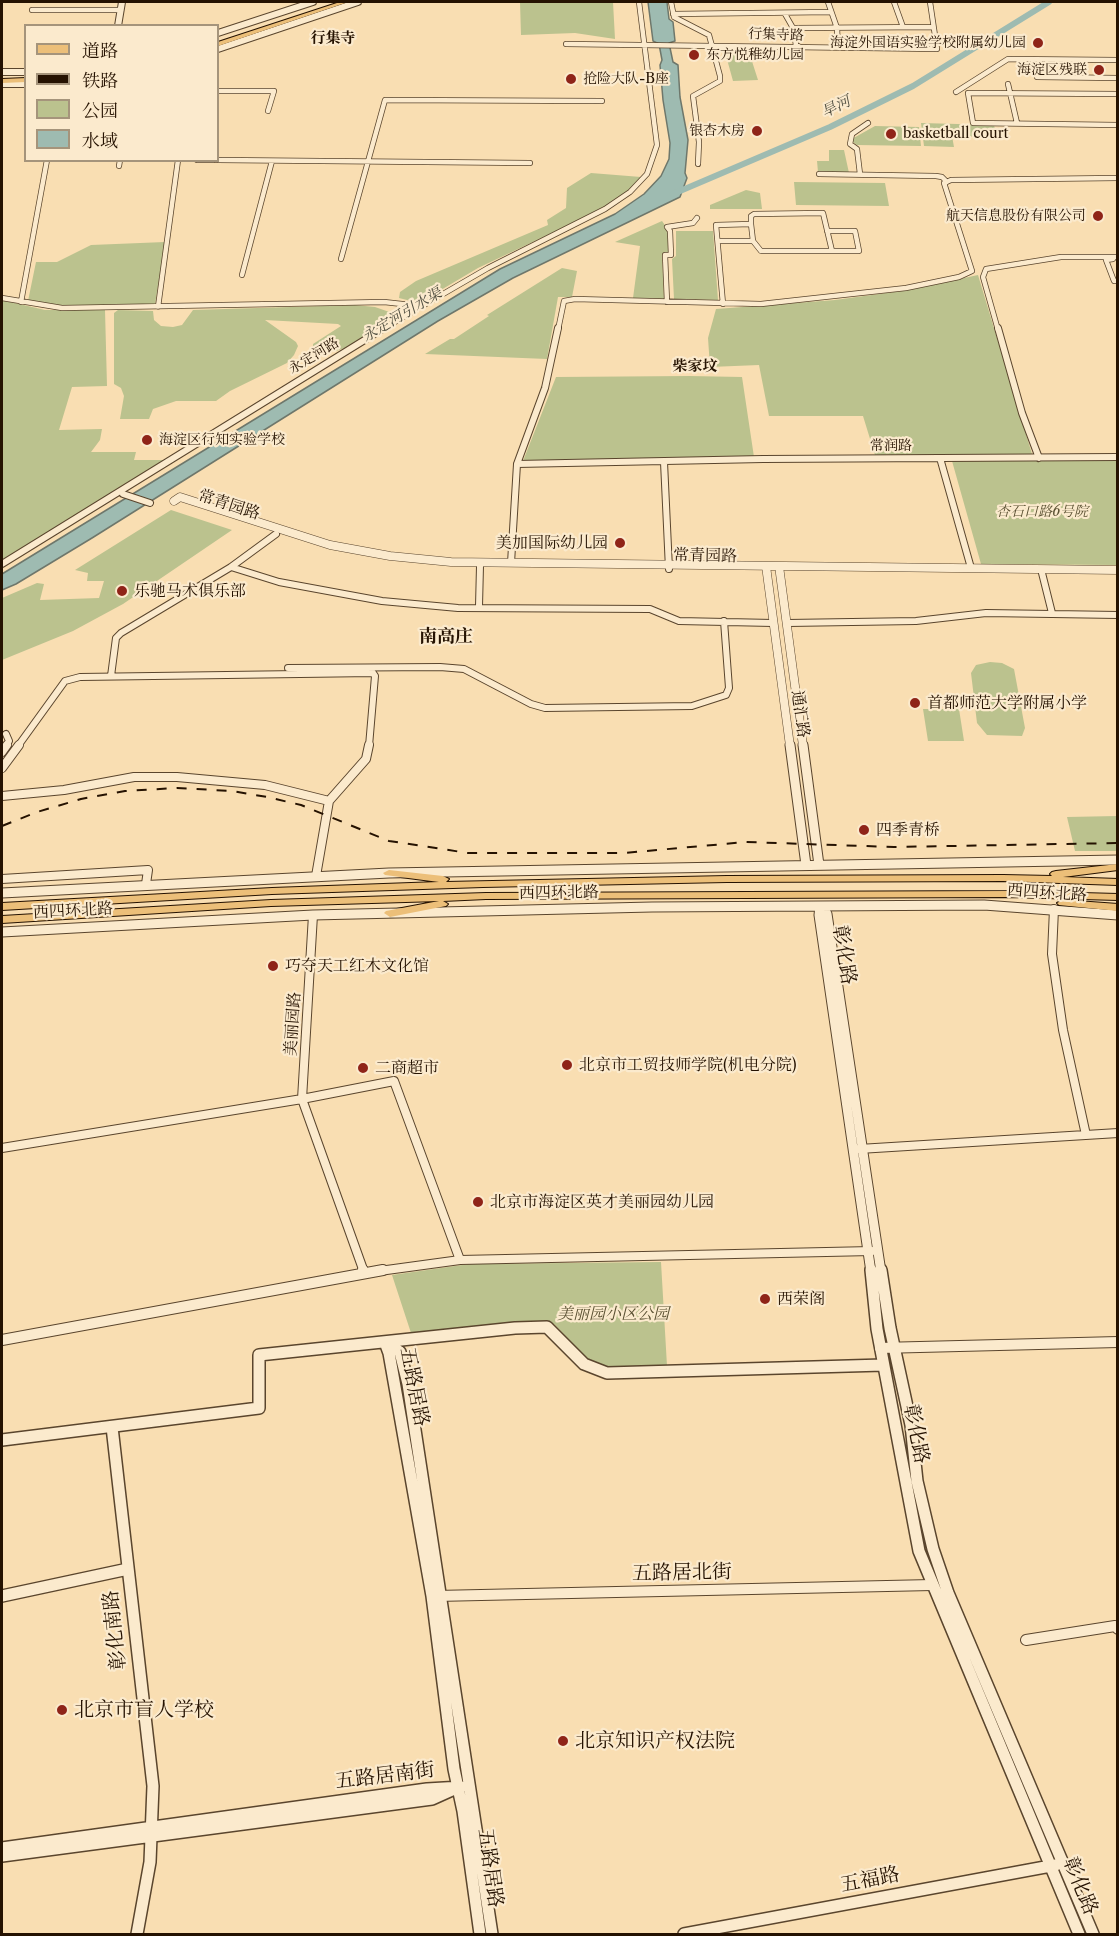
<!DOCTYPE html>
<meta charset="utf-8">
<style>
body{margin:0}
#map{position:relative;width:1119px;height:1936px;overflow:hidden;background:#f9deb2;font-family:"Libre Caslon Text","Noto Serif SC",serif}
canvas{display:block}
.frame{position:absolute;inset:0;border:3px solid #251201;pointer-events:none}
.legend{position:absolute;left:24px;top:24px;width:195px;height:138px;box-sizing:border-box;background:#fbeacd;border:2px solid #a5947b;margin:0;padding:8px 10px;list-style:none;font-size:18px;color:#251201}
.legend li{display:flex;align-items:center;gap:12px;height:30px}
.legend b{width:30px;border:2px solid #a5947b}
</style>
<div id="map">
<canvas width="1119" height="1936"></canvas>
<div class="frame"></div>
<ul class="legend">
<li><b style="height:8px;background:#ecbf79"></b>道路</li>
<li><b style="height:8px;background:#251201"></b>铁路</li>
<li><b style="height:16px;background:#bbc28e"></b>公园</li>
<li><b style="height:16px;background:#9ebbb1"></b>水域</li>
</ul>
</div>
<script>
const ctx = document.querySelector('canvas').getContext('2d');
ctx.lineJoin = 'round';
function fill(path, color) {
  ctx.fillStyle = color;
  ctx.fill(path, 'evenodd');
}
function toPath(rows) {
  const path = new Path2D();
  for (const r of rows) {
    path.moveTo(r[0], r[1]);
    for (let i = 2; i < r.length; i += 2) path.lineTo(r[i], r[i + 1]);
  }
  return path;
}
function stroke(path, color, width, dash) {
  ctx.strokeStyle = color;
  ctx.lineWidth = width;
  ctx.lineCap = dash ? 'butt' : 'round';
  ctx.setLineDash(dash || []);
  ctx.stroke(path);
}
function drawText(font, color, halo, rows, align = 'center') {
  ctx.font = font + ' "Libre Caslon Text","Noto Serif SC",serif';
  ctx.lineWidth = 4.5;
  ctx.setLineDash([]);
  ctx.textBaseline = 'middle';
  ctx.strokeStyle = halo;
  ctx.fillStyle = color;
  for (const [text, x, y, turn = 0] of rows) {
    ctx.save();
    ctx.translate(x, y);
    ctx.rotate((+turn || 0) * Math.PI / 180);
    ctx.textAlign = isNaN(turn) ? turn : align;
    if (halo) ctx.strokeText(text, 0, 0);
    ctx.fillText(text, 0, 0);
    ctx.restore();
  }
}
const green = toPath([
 [520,2,613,2,615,39,575,33,521,35],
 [725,52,749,52,758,80,733,81],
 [921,123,994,125,997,137,952,136,954,147,924,146],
 [875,126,919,127,921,146,857,145,850,140],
 [829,150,844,150,849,173,818,172,817,161,829,161],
 [591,173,641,177,626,193,596,212,478,268,419,303,399,298,400,292,416,281,548,225,547,220,566,208,567,188],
 [794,182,885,183,889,206,796,205],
 [746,190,760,193,762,209,710,209,710,205],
 [662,221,669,231,669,253,662,254,664,299,633,298,640,246,615,242],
 [676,231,713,231,718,300,674,299,672,259,676,256],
 [165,242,155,305,55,306,28,301,36,262,57,262,91,245],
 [562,268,577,271,572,297,558,297,547,359,425,354,450,339,454,339,489,316,487,315],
 [978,275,1032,454,875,455,863,416,769,416,759,365,710,367,708,338,716,309,835,300,908,290],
 [2,300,45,310,105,310,107,386,72,387,59,430,102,429,100,440,91,452,136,452,134,460,167,460,2,561],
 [355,305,375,307,398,315,345,348,336,351,313,349,313,344,341,326,338,324,265,320,296,342,298,346,294,355,287,363,230,391,216,401,176,401,153,409,149,419,120,419,124,396,121,388,114,384,114,313,118,310,153,311,154,320,161,326,173,327,182,325,193,310],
 [689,376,742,377,754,457,523,461,556,377],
 [1117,460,1117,565,981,564,952,461],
 [171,510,232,530,123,604,73,631,2,660,2,598,37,583,44,584,40,600,99,598,104,581,87,581,88,573,75,570],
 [990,662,1002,663,1014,669,1025,728,1022,736,987,735,977,723,971,673,976,665],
 [923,709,959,709,964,741,928,741],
 [1117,816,1117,851,1075,851,1067,817],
 [661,1262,667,1366,610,1369,589,1361,554,1324,502,1324,411,1333,392,1275,469,1264]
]);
const water = toPath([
 [648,2,667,2,669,19,673,22,675,41,669,43,673,62,678,65,680,97,688,140,685,173,687,178,680,197,513,278,438,321,92,538,16,584,2,590,2,574,500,269,615,214,644,194,661,176,669,159,670,143,663,100,660,65,662,60,659,44,653,41,648,2]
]);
const canal = toPath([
 [673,194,830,127,913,86,1049,2]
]);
const minorFar3 = toPath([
 [671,2,674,17,709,35,720,76,720,81,693,96,699,142,698,164],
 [828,2,837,28,838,48],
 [894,2,903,27],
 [32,10,121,10],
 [673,14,831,12],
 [785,14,793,28,796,45,800,47],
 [793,28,933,27],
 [566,44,937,49,930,2],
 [1037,77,1118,78],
 [1008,84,1017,123],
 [218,91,274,91,268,111],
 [956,92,1008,59,1118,60],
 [1118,94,968,93,973,123,1118,125],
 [197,160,214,160],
 [218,160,530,163],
 [119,166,120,160],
 [819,174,936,176,942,177,947,182],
 [860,174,857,149,850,144,852,134,868,123],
 [751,224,751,216,754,214,823,213,832,251,761,251,753,241],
 [827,231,855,231,859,251,832,251],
 [718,241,753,241,751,224,716,225,723,304],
 [341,259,385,100,602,101],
 [1113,259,1106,260,1114,281,1118,281],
 [242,275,272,161],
 [2,298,62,308,384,302,420,306],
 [21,302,47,160],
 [667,302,665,255,671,255,670,231,667,227,693,223,697,218],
 [158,307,178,160],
 [381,330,488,268,605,209,630,192,647,174,657,145,639,2],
 [558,330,564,301,575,299,761,304,906,288,959,277,972,271,944,183,951,180,1118,178],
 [998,330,983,277,986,269,1061,257,1118,257]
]);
const minorFar2 = toPath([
 [998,328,1022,413,1039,458],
 [940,458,971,568],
 [664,462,669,569],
 [517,464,763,459,1118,457],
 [123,494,150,503],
 [511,563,517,464,545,388,558,328],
 [2,564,384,328],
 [231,567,279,582,382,601,458,608,650,609,679,621,773,623],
 [1042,573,1052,613],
 [479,606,480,566],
 [788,623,916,621,986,613,1118,615],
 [288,668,440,667,464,669,531,704,545,708,692,706,726,695,729,688,724,621],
 [111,676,116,638,121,633,231,567,276,534],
 [6,746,9,741,6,734],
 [18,746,65,681,80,677,373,673,375,676,369,746]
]);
const minorFar1 = toPath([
 [2,752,7,745],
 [2,768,19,745],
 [2,796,64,790,134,777,177,777,265,785,329,801],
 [316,876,329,801,366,759,369,745],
 [2,879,148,870,146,884],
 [1054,909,1052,954,1063,1030,1086,1135],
 [313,915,302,1099,364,1272],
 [2,1148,302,1099,394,1081,460,1260],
 [859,1149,1118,1133],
 [372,1272,460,1260,872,1251]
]);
const minor = toPath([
 [363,1270,364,1273],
 [2,1340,383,1270],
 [880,1348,1118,1342],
 [436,1596,932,1585],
 [1026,1640,1115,1626,1118,1629]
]);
const tertiaryFar3 = toPath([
 [118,26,122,2],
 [218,33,313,2],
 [218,49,358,2],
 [2,72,26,72],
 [2,84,26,84]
]);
const tertiaryFar2 = toPath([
 [174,501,180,497,330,545,390,556,451,562,1118,570],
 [766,566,790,746],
 [779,566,803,746]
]);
const tertiaryFar1 = toPath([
 [790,745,806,865],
 [803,745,819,865],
 [2,893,389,873,1118,860],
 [820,906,827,914,881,1272],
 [820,906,819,915,871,1272],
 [2,932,313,915,652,907,984,905,1118,915]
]);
const tertiary = toPath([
 [871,1270,877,1329,919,1551,1079,1934],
 [881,1270,890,1328,911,1425,917,1481,933,1549,948,1593,1093,1934],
 [385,1342,400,1352,408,1384,492,1934],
 [385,1342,389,1353,432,1596,454,1769,463,1811,480,1934],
 [112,1427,153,1786,150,1862,137,1934],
 [2,1440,259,1408,259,1355,515,1328,547,1327,584,1364,607,1373,883,1365],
 [2,1596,128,1569],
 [2,1848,427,1789,461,1787],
 [2,1856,432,1799,452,1790],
 [684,1934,1056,1865]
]);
const primary = toPath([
 [340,2,348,2,218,46,218,42,340,2],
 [26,78,26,82,2,83,2,79,26,78]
]);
const trunk = toPath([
 [1118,864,1118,870,1063,877,1118,879,1118,885,1003,881,727,882,483,887,272,894,2,910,2,903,272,888,439,882,385,875,383,873,389,870,443,876,449,879,446,882,727,876,1003,875,1052,876,1050,874,1052,872,1056,871,1118,864],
 [1008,891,1118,894,1118,900,1008,897,486,899,443,901,448,904,446,906,390,917,384,913,386,911,439,901,271,906,2,923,2,916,271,900,486,893,1008,891],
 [1063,900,1118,904,1118,911,1059,905,1057,903,1063,900]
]);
const rail = toPath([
 [2,826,37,812,81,799,125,791,177,788,232,791,267,797,301,805,389,841,468,853,624,853,746,842,894,847,1118,843]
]);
const markers = [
 [1038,43,6,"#8f2418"],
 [694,55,6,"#8f2418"],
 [1099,70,6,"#8f2418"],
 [571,79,6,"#8f2418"],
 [757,131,6,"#8f2418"],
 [891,134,6,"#8f2418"],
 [1098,216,6,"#8f2418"],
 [147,440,6,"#8f2418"],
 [620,543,6,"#8f2418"],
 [122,591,6,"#8f2418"],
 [915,703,6,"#8f2418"],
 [864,830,6,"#8f2418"],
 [273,966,6,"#8f2418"],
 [567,1065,6,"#8f2418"],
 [363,1068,6,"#8f2418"],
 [478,1202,6,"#8f2418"],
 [765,1299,6,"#8f2418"],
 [62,1710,6,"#8f2418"],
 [563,1741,6,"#8f2418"]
];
const farStreetnames = [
 ["行集寺路",776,35,2],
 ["永定河路",314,356,-31],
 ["常润路",891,446]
];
const farPoinames = [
 ["海淀外国语实验学校附属幼儿园",1026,43],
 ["东方悦稚幼儿园",706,55,"left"],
 ["海淀区残联",1087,70],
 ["抢险大队-B座",583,79,"left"],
 ["银杏木房",745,131],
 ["basketball court",903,134,"left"],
 ["航天信息股份有限公司",1086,216],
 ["海淀区行知实验学校",159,440,"left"]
];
const farParknames = [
 ["杏石口路6号院",1042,512]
];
const farNeighbourhoodnames = [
 ["行集寺",333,39],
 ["柴家坟",695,367]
];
const farWaternames = [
 ["旱河",836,107,-26],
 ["永定河引水渠",402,315,-31]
];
const streetNames = [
 ["常青园路",229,505,18],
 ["常青园路",705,556,1],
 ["通汇路",800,714,82],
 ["西四环北路",559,893,-1],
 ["西四环北路",1047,893,4],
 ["西四环北路",73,911,-3],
 ["美丽园路",293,1024,-86]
];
const poiNames = [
 ["美加国际幼儿园",608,543,"right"],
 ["乐驰马术俱乐部",134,591],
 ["首都师范大学附属小学",927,703],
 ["四季青桥",876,830],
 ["巧夺天工红木文化馆",285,966],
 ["北京市工贸技师学院(机电分院)",579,1065],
 ["二商超市",375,1068],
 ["北京市海淀区英才美丽园幼儿园",490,1202],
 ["西荣阁",777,1299]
];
const parkNames = [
 ["美丽园小区公园",613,1314]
];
const neighbourhoodNames = [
 ["南高庄",446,637]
];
const nearStreetnames = [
 ["彰化路",844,955,81],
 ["五路居路",414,1387,79],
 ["彰化路",916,1434,79],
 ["五路居北街",682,1573,-1],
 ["彰化南路",115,1630,-96],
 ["五路居南街",385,1776,-7],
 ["五路居路",490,1868,82],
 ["五福路",870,1880,-11],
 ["彰化路",1080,1886,68]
];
const nearPoinames = [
 ["北京市盲人学校",74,1710],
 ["北京知识产权法院",575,1741]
];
fill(green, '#bbc28e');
fill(water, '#9ebbb1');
stroke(water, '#6e776b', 1.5);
stroke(canal, '#9ebbb1', 6);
stroke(minorFar3, '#5a452d', 6);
stroke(minorFar2, '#5a452d', 8);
stroke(minorFar1, '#5a452d', 10);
stroke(minor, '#5a452d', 12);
stroke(tertiaryFar3, '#5a452d', 8);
stroke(tertiaryFar2, '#5a452d', 9);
stroke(tertiaryFar1, '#5a452d', 11);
stroke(tertiary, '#5a452d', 14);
stroke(primary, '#251201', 2);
stroke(trunk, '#251201', 2);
stroke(minorFar3, '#fbeacd', 4.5);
stroke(minorFar2, '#fbeacd', 6);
stroke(minorFar1, '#fbeacd', 8);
stroke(minor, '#fbeacd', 10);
stroke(tertiaryFar3, '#fbeacd', 6);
stroke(tertiaryFar2, '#fbeacd', 8);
stroke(tertiaryFar1, '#fbeacd', 9);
stroke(tertiary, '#fbeacd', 11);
fill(primary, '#ecbf79');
fill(trunk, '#ecbf79');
stroke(rail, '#251201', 2, [10, 10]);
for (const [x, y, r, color] of markers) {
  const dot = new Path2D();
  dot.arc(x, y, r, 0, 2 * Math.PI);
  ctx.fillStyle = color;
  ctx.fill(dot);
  stroke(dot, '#fbeacd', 2);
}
drawText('14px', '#251201', '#fbeacd', farStreetnames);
drawText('14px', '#251201', '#fbeacd', farPoinames, 'right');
drawText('italic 14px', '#5a5032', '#fbeacd', farParknames);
drawText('bold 15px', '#251201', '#fbeacd', farNeighbourhoodnames);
drawText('italic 15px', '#4f4d3f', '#fbeacd', farWaternames);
drawText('16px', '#251201', '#fbeacd', streetNames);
drawText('16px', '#251201', '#fbeacd', poiNames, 'left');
drawText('italic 16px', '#5a5032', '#fbeacd', parkNames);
drawText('bold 18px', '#251201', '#fbeacd', neighbourhoodNames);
drawText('20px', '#251201', '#fbeacd', nearStreetnames);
drawText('20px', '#251201', '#fbeacd', nearPoinames, 'left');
</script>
